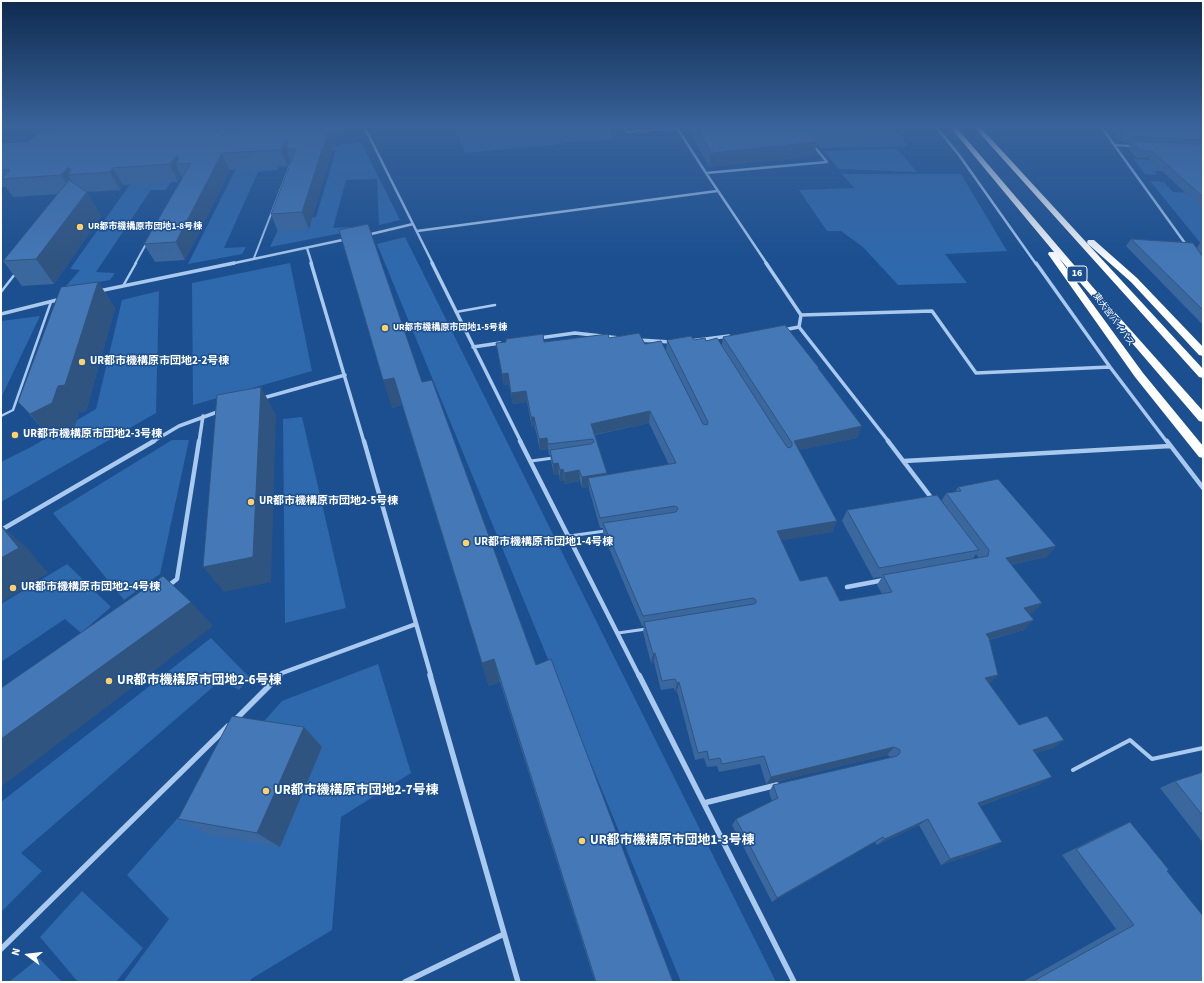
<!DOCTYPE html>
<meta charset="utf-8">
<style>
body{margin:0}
#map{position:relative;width:1204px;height:983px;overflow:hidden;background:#1b4f8f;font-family:"Source Sans 3",sans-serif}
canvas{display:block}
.frame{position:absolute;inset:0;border:2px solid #fff;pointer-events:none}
.north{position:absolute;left:8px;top:935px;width:40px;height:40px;-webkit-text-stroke:3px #1b4f8f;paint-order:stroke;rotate:285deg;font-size:11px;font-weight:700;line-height:16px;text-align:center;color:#fff}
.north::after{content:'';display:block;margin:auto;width:14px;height:18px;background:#fff;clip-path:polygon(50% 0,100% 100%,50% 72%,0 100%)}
</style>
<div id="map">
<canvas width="1204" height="983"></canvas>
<div class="frame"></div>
<div class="north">N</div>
</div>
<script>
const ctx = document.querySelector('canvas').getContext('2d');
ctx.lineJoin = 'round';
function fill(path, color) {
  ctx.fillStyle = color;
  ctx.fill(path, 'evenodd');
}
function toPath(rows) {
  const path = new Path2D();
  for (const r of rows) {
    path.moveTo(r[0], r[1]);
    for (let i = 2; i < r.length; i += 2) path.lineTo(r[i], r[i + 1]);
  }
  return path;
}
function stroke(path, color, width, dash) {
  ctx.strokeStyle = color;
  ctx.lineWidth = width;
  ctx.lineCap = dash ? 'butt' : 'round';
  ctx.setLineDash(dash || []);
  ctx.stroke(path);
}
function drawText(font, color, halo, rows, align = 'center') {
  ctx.font = font + ' "Source Sans 3","Noto Sans JP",sans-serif';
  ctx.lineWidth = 3;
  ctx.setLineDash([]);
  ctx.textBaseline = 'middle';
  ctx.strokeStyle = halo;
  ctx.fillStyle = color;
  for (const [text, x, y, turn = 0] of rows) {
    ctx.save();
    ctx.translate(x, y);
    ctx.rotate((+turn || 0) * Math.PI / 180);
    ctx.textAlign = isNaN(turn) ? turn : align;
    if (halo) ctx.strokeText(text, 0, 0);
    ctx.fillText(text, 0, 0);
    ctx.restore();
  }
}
const green = toPath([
 [455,128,607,128,612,139,465,153],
 [804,128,894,128,908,146,821,148],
 [361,142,400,220,379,225,377,179,346,180,333,228,352,227,352,231,270,247,283,219,316,217,336,150,304,152,281,158,278,170,258,172,224,248,246,247,242,254,188,264,236,169,177,173,166,190,151,190,96,272,115,273,110,280,64,288,80,270,70,269,138,173],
 [897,149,917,172,839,169,824,151],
 [1133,159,1203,162,1203,171,1155,171,1157,175,1145,174],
 [842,174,961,174,1007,251,945,254,967,283,898,285,863,247,841,231,827,231,799,190,854,188],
 [1150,181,1164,182,1173,192,1203,193,1203,246],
 [405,237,776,982,681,982,377,244],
 [290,263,312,371,193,405,192,283],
 [159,291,156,413,1,502,1,462,31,447,96,409,122,300],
 [40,316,1,398,1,321],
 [302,417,346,608,285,623,283,419],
 [172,440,189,440,160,574,124,600,53,513],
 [67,564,111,607,81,633,65,619,1,662,1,604],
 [211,638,250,678,239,690,221,680,21,853,42,871,1,912,1,802],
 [378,664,411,773,341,817,332,930,251,979,251,982,123,982,169,919,127,875,282,701],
 [82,891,143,948,116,982,78,982,40,937],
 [39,958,62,982,9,982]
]);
const laneFar3 = toPath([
 [220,128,226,136],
 [1114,145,1132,146],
 [254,258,292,160],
 [135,264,146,244]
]);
const laneFar2 = toPath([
 [123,286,136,263],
 [1,292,15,274],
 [456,312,495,305],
 [1,416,13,410,51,302]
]);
const laneFar1 = toPath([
 [531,461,553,458],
 [569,536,605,531],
 [618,633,646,629]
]);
const lane = toPath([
 [1073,770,1130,740,1152,759,1203,748]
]);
const streetFar3 = toPath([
 [365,128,433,264],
 [624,128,626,132,677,128,706,173],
 [937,128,959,155,1036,264],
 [1102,128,1187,246],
 [1,130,4,128],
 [417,231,717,191],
 [367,235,413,224],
 [307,248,312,264],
 [230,264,347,239],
 [767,264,706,173,827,162,813,145]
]);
const streetFar2 = toPath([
 [311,263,364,442],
 [432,263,521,442],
 [766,263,801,315,799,327,889,442],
 [1036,263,1110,367,1167,442],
 [99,291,234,263],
 [1,314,61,299],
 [801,315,932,311,976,373,1110,367],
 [783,330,799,327],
 [539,338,575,333,619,338],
 [638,340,671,342],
 [690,341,729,336],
 [473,347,500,343],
 [263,398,345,375],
 [152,442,179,426,220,411],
 [199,442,203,416]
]);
const streetFar1 = toPath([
 [364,441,431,676],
 [520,441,639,676],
 [888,441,933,500],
 [1167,441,1203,488],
 [904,461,1170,446],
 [1,530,154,441],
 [168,586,177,579,199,441],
 [847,587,884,580],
 [279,676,282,673,416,624]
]);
const street = toPath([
 [430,675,518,982],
 [639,675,794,982],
 [235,720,280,675],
 [704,803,777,785],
 [1,949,228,726],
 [405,982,504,934]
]);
const highway = toPath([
 [951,128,957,128,1103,299,1203,411,1203,422,1199,421,1059,258,1143,373,1203,446,1203,458,1199,457,1135,377,1048,254,1049,252,1054,252,951,128],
 [975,128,981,128,1203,369,1203,378,1199,377,975,128],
 [1088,240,1094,240,1137,278,1203,347,1203,356,1199,355,1131,282,1088,244,1087,242,1088,240]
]);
const wall = toPath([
 [688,128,858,128,860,132,857,146,816,145,814,156,709,167],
 [1111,128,1203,128,1203,209,1148,158,1136,158,1128,148,1131,143,1123,143],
 [338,131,309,229,278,232,271,214,291,162,290,159,287,166,230,170,185,260,155,262,144,244,182,178,181,176,178,182,123,185,120,190,86,192,101,216,54,284,22,286,3,261,58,194,13,197,6,187,1,187,1,143,28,142,218,133],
 [1131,239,1197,248,1200,243,1203,243,1203,325,1126,246],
 [98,282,115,308,86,411,79,412,74,429,53,440,18,402],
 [723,337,819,368,819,369,857,438,799,450,837,521,832,532,781,540,800,581,840,601,882,594,877,585,882,577,873,578,842,521,847,510,942,500,946,493,955,492,958,487,1056,546,1046,557,1011,565,1042,603,1032,613,1029,614,1024,630,989,640,998,675,989,683,1019,725,1064,740,1053,748,1035,753,1040,784,980,806,991,848,941,865,919,825,877,845,875,842,772,902,732,825,736,819,772,801,769,792,773,785,891,757,887,755,766,784,760,764,719,772,717,766,707,767,704,758,695,760,677,691,675,692,674,688,661,690,654,662,651,663,643,632,644,626,642,626,603,534,603,528,600,528,589,489,589,487,582,488,580,481,565,484,564,480,560,481,559,474,554,475,551,461,550,455,549,455,548,449,540,450,535,428,532,428,527,402,513,404,509,385,504,385,496,343,506,342,506,339,544,342,609,338,645,344,666,351,667,340,706,341,722,345],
 [649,423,669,465,606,475,607,473,595,435],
 [976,554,979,558,973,559],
 [422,382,536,665,673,982,595,982,500,682,489,686,402,405,392,408],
 [304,727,322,747,280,847,207,834,178,819],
 [1203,772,1203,843,1160,788,1175,781],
 [1130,822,1167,871,1203,982,1022,982,1116,929,1062,855,1114,829]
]);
const shadedWall = toPath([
 [329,128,357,128,338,131,309,229,302,212],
 [284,142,290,159,287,166,281,150],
 [817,142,814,156,709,167,711,153],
 [222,153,230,170,185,260,176,242],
 [177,155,181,164,176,164,181,176,178,182,170,164],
 [68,167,73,175,68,175,76,188,72,193,61,175],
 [113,168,123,185,120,190,110,172],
 [87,192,101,216,54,284,36,259],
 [98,282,115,308,86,411,79,412,74,429,53,440,30,414],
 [508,373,509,385,504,385,502,374],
 [394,378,402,405,392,408,383,380],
 [261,387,276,415,271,582,224,592,203,567],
 [526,391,527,402,513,404,511,393],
 [650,411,649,423,592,435,591,424],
 [531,417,534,417,535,428,532,428],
 [862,426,857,438,791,452,794,441],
 [547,438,548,449,540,450,539,439],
 [558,463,559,474,554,475,553,464],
 [563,469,564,480,560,481,560,470],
 [579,470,580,481,565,484,564,473],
 [607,473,606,484,588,478,589,487,582,488,582,477],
 [837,521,832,532,773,542,777,531],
 [1,525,27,548,48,573,1,603],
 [1056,546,1046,557,997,568,1006,558],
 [191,602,213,626,1,787,1,739],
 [1042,603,1032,613,1015,618,1024,608],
 [1034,620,1024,630,977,643,986,634],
 [655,653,654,662,651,663,653,654],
 [494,659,500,682,489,686,482,663],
 [998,675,989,684,985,678],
 [679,682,677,691,675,692,677,683],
 [304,727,322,747,280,847,257,833],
 [1064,740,1053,748,1022,758,1033,750],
 [894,747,887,755,766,784,771,777],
 [1052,777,1040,784,968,810,978,803],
 [928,819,919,825,877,845,885,839],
 [883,837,875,842,772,902,777,898],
 [1002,842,991,848,941,865,950,859]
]);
const building = toPath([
 [66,128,215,128,218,133,246,130,248,128,329,128,302,212,271,214,296,149,286,149,288,141,284,142,281,150,222,153,176,242,144,244,191,163,176,164,179,157,177,155,170,164,113,168,110,172,68,175,71,170,68,167,61,175,1,179,10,170,1,170,1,143,28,142,40,133,66,128],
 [697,128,809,128,812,132,809,132,817,142,711,153,697,128],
 [816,128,858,128,860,132,820,132,816,128],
 [1120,128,1203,128,1203,140,1127,136,1120,128],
 [1132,141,1202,144,1203,144,1203,197,1152,151,1140,151,1132,141],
 [69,180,87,192,36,259,3,261,69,180],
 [368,224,422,382,432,380,536,665,551,659,673,982,596,982,494,659,482,663,394,378,383,380,339,230,368,224],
 [1131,239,1193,243,1203,257,1203,310,1131,239],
 [98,282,65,385,58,386,52,403,30,414,18,402,61,287,98,282],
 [785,325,819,368,818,368,862,426,794,441,837,521,777,531,800,581,827,576,840,601,892,592,883,575,988,556,989,550,946,493,961,491,958,487,998,479,1056,546,1006,558,1042,603,1024,608,1034,620,986,634,989,638,998,675,985,678,1019,725,1047,716,1064,740,1033,750,1052,777,978,803,1002,842,950,859,928,819,885,839,883,837,777,898,736,819,778,798,773,785,897,756,900,753,900,750,894,747,771,777,764,756,722,764,720,758,709,760,707,751,698,753,679,682,677,683,675,679,662,681,655,653,653,654,644,622,754,604,756,603,756,600,753,598,643,616,603,523,676,512,678,508,675,506,600,518,588,478,676,463,650,411,591,424,607,473,582,477,579,470,564,473,563,469,560,470,558,463,553,464,550,450,591,444,594,442,593,439,548,444,547,438,539,439,534,417,531,417,526,391,511,393,508,373,502,374,496,343,506,342,506,339,543,334,544,342,608,334,609,338,639,333,645,344,661,341,703,424,707,425,708,422,667,340,691,336,694,340,705,338,706,341,717,338,777,432,787,447,790,448,792,446,792,443,723,337,785,325],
 [261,387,253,557,203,567,217,395,261,387],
 [937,495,979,550,879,568,847,510,937,495],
 [1,526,19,548,1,558,1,526],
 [163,576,191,602,1,739,1,688,163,576],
 [232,716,304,727,257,833,178,819,232,716],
 [1203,772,1203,816,1175,781,1203,772],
 [1130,822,1169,870,1167,871,1203,916,1203,982,1032,982,1134,925,1076,849,1130,822]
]);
const markers = [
 [80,227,4,"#ffd166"],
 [385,328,4,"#ffd166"],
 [82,362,4,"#ffd166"],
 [15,435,4,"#ffd166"],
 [251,502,4,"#ffd166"],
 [466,543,4,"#ffd166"],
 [13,588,4,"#ffd166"],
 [109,681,4,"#ffd166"],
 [266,791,4,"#ffd166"],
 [582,841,4,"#ffd166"]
];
const farPoinames = [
 ["UR都市機構原市団地1-8号棟",88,227],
 ["UR都市機構原市団地1-5号棟",393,328]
];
const farStreetnames = [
 ["東大宮バイパス",1113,320,54]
];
const shields = [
 [1077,274,20]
];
const shieldNames = [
 ["16",1077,274]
];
const poiNames = [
 ["UR都市機構原市団地2-2号棟",90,362],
 ["UR都市機構原市団地2-3号棟",23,435],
 ["UR都市機構原市団地2-5号棟",259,502],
 ["UR都市機構原市団地1-4号棟",474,543],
 ["UR都市機構原市団地2-4号棟",21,588]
];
const nearPoinames = [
 ["UR都市機構原市団地2-6号棟",117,681],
 ["UR都市機構原市団地2-7号棟",274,791],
 ["UR都市機構原市団地1-3号棟",590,841]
];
fill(green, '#2e69ad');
stroke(laneFar3, '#a9c9ee', 2);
stroke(laneFar2, '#a9c9ee', 2.5);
stroke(laneFar1, '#a9c9ee', 3);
stroke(lane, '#a9c9ee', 4);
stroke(streetFar3, '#a9c9ee', 2.5);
stroke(streetFar2, '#a9c9ee', 3.5);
stroke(streetFar1, '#a9c9ee', 4.5);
stroke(street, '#a9c9ee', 5.5);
fill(highway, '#fff');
fill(wall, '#3a679d');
fill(shadedWall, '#305480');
fill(building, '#4478b7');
stroke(building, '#305480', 1);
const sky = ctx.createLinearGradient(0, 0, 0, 265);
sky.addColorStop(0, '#0f2b4f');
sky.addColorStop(0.48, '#39639b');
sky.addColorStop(1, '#39639b00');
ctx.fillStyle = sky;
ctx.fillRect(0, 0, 1204, 265);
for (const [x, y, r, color] of markers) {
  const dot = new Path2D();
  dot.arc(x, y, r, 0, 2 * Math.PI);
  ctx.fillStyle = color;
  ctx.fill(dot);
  stroke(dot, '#1b4f8f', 1.5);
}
drawText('bold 9px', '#fff', '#1b4f8f', farPoinames, 'left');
drawText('9px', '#fff', '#1b4f8f', farStreetnames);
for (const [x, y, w] of shields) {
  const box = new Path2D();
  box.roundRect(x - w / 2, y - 8, w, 16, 3);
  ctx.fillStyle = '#1b4f8f';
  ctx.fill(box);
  stroke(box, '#fff', 1);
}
drawText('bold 10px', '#fff', null, shieldNames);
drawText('bold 11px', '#fff', '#1b4f8f', poiNames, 'left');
drawText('bold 13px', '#fff', '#1b4f8f', nearPoinames, 'left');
</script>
